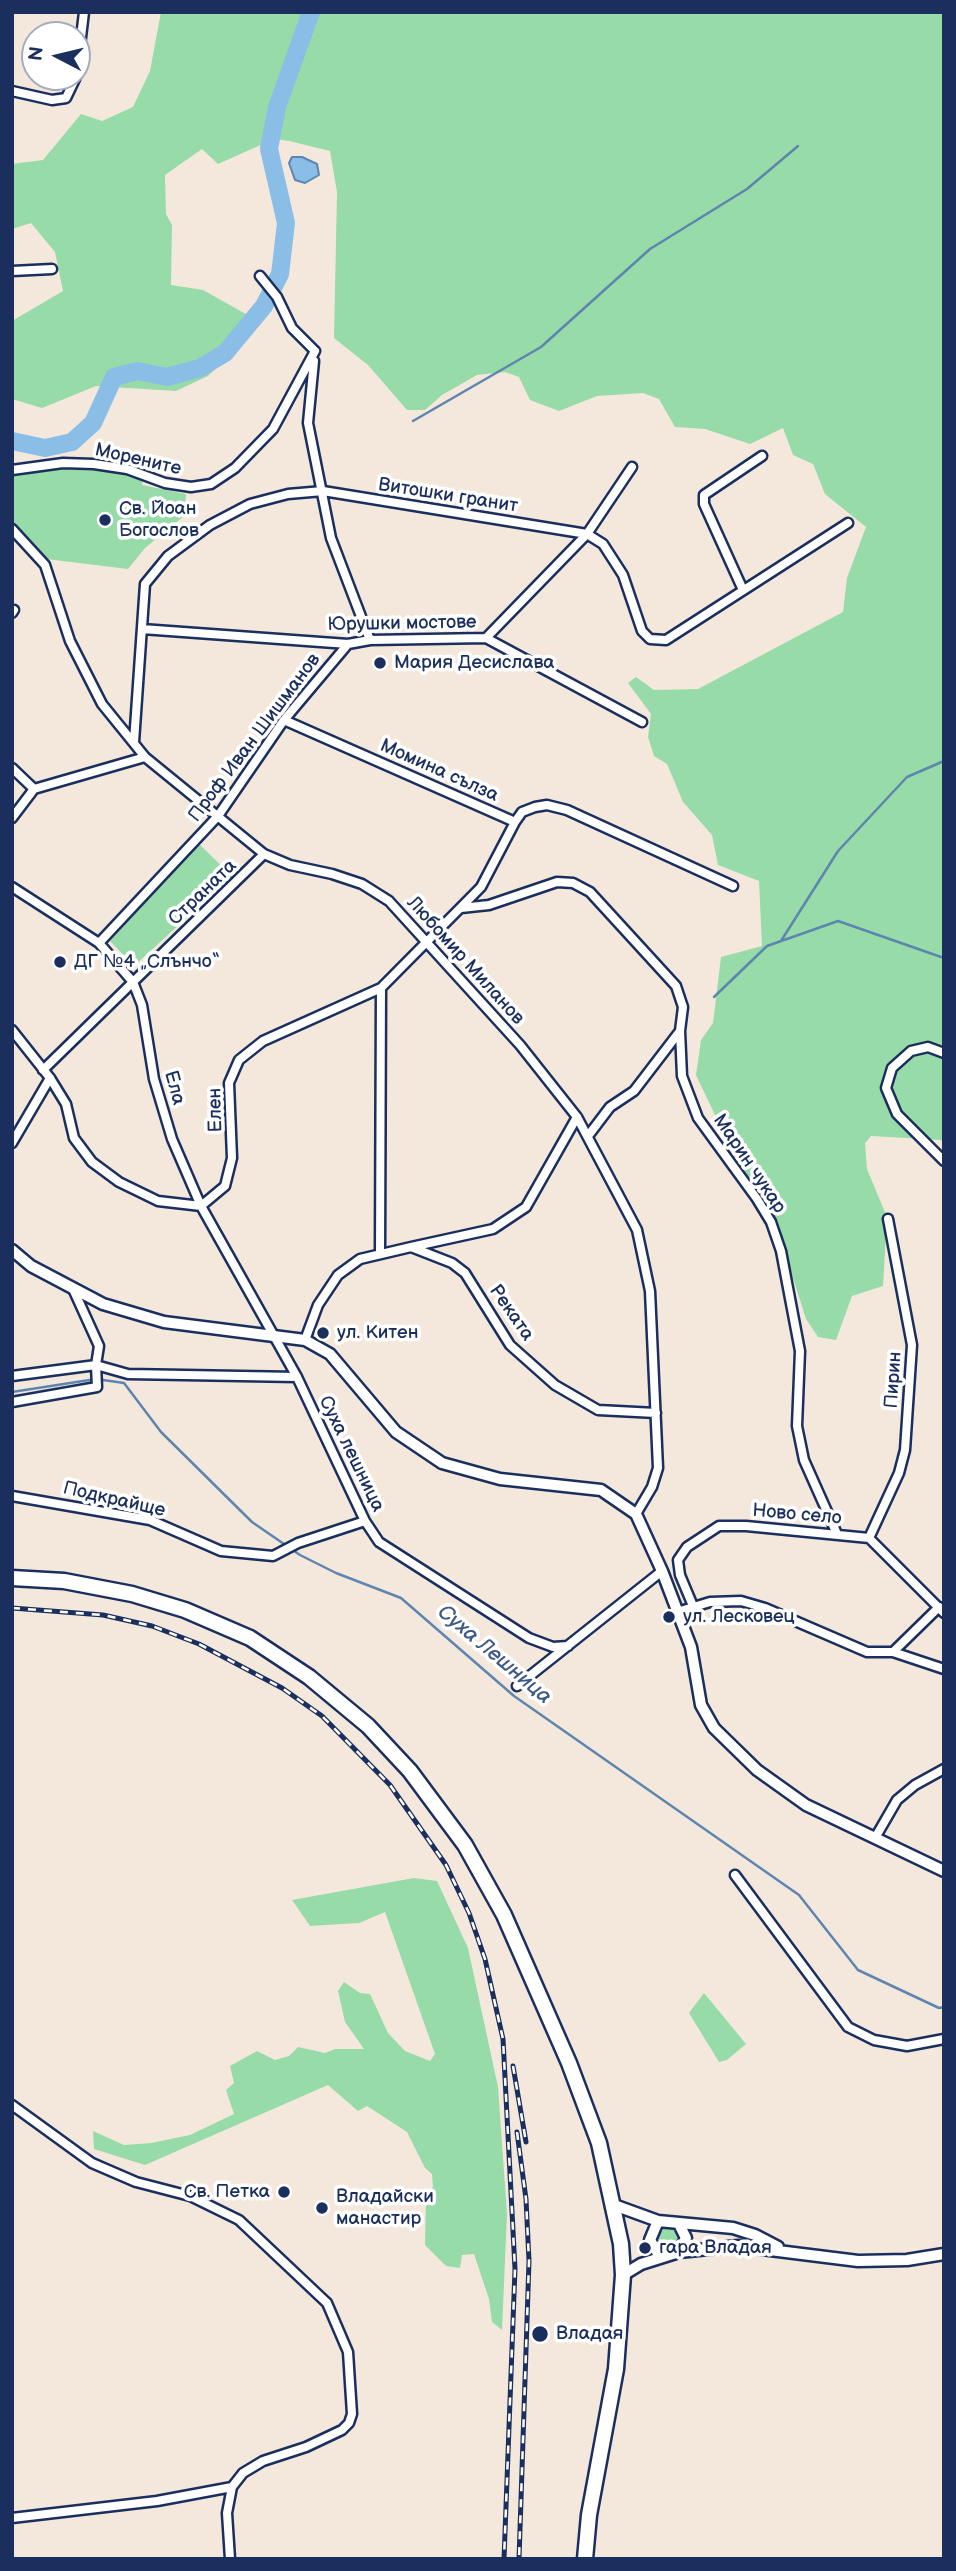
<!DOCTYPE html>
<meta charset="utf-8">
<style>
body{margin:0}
#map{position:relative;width:956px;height:2571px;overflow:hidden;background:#f4e8dd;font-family:"Balsamiq Sans",sans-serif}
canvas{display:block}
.frame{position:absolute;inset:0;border:14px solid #1b2f5e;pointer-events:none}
.north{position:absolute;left:21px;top:21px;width:70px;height:70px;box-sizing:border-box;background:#fff;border:2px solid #a4acbf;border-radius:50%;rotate:277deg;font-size:19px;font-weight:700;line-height:28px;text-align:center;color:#1b2f5e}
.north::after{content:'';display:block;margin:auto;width:24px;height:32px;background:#1b2f5e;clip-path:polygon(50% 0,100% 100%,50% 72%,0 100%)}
</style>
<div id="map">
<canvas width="956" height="2571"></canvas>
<div class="frame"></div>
<div class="north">N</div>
</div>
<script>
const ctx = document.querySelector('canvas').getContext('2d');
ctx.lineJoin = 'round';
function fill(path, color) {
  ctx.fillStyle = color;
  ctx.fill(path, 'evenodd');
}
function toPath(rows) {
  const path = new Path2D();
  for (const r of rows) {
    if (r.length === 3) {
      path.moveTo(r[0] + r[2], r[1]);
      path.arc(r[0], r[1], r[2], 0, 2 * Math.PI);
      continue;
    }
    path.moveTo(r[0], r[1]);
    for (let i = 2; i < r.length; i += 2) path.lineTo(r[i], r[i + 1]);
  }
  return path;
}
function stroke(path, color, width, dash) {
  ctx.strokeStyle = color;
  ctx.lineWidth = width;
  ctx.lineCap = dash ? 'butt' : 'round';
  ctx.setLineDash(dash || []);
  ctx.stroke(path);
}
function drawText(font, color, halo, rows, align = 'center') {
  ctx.font = font + ' "Balsamiq Sans",sans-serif';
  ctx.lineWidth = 7;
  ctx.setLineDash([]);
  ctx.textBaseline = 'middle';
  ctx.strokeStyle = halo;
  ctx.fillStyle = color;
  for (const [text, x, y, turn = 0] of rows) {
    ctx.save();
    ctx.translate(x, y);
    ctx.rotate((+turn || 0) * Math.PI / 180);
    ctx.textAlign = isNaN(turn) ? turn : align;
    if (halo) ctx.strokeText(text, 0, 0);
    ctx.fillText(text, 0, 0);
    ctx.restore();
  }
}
const green = toPath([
 [161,12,944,12,944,1144,941,1140,871,1136,865,1143,867,1169,887,1217,883,1286,852,1296,836,1340,818,1337,806,1319,776,1224,740,1168,696,1075,701,1040,713,1023,721,957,762,946,759,881,718,865,712,835,683,802,667,764,654,756,648,737,651,714,628,683,636,677,654,690,698,689,843,612,847,578,866,527,825,494,813,464,793,455,783,428,750,444,705,429,675,427,659,399,643,393,597,396,559,411,530,400,519,377,505,372,477,375,442,395,425,410,407,410,368,365,334,338,337,192,330,151,289,141,274,139,218,164,202,149,165,175,166,214,172,225,171,285,203,290,253,318,244,341,208,376,176,391,96,386,42,408,12,399,12,321,63,291,55,252,31,223,12,229,12,164,43,160,81,114,102,121,133,107,150,71],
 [63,463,143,475,142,485,186,494,184,516,145,548,128,569,38,558,12,529,12,470],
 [199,844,232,876,134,966,110,941],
 [414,1878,437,1881,468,1948,498,2087,507,2214,502,2330,492,2322,489,2299,474,2254,462,2255,460,2268,446,2266,425,2245,426,2195,433,2187,432,2174,425,2168,407,2132,367,2106,358,2111,328,2085,145,2165,94,2149,93,2131,124,2145,151,2143,190,2135,234,2114,226,2090,234,2083,230,2066,257,2051,275,2060,289,2056,298,2047,325,2053,335,2049,364,2049,345,2022,338,1991,344,1982,360,1993,370,1994,388,2033,405,2051,430,2061,435,2054,385,1912,359,1923,310,1926,292,1900],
 [704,1993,746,2044,727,2060,719,2062,689,2013],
 [669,2238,10]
]);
const water = toPath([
 [292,157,302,157,317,164,319,175,305,183,295,180,289,163,292,157]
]);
const stream = toPath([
 [413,421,541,347,650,249,747,189,798,146],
 [781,941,838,851,907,777,944,761],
 [714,997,767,946,838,921,944,958],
 [12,1392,96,1379,124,1383,161,1432,252,1522,300,1555,336,1573,401,1598,514,1696,799,1895,858,1970,939,2008,944,2007]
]);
const river = toPath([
 [12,441,45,448,72,442,93,423,114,377,137,371,167,377,200,368,225,353,264,306,280,274,286,223,269,149,277,107,311,12]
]);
const minor = toPath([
 [77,71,84,12],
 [12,91,52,100,66,98,76,77],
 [12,271,52,269],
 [260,276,277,297,292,328,315,351],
 [314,361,308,423,331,538,370,640],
 [12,470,63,463,94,464,127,469,165,483,191,487,211,484,235,468,273,429,315,351],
 [12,529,45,565,70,641,102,704,145,757,264,854,290,865,332,874,362,884,389,901,520,1045,577,1117,637,1230,650,1291,658,1468,652,1487,636,1514],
 [743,590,704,504,704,495,762,456],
 [12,613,14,610],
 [142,629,348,644,370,640,486,638,642,722],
 [486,638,587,534,632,467],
 [284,720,515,822,522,812,535,807,547,805,567,810,733,886],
 [134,742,145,584,168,556,210,525,250,504,288,494,323,491,587,534,603,544,623,575,642,631,650,639,666,640,848,523],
 [12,768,34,789],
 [12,818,34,789,145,757],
 [12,887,99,943,133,982,142,1005,154,1079,172,1139,201,1206,297,1377,365,1521,379,1542,529,1638,553,1647,568,1646],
 [461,908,489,905,557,882,573,883,590,892,676,986,683,1007,680,1031,682,1076,698,1118,757,1199,771,1222,781,1251,800,1351,797,1426,804,1460,837,1534],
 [99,943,218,816,284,720,348,644],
 [12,1030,50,1078,66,1104,74,1138,92,1162,119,1182,158,1201,201,1206,225,1186,232,1158,229,1083,239,1060,263,1041,381,988,481,887,515,822],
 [944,1053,928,1047,911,1051,892,1068,886,1088,897,1114,944,1161],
 [43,1070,264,854],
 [588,1136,610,1107,634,1091,680,1031],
 [12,1143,50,1078],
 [411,1247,493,1229,526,1207,577,1117],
 [380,1254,381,988],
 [74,1291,99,1346,96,1365,128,1374,297,1377],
 [305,1340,318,1305,338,1275,360,1259,411,1247,452,1263,465,1273,510,1345,555,1385,598,1410,656,1413],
 [12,1376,96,1365,97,1387,12,1402],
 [12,1496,150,1520,221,1551,273,1556,298,1543,365,1521],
 [869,1538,899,1473,905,1450,912,1345,888,1219],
 [693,1606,680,1575,678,1560,687,1547,719,1526,746,1526,869,1538,944,1613],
 [677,1612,710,1602,741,1601,765,1608,867,1652,893,1652,944,1669],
 [893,1652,939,1607],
 [517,1686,662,1571],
 [875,1838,897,1800,915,1785,944,1769],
 [735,1875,848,2027,874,2040,907,2046,944,2039],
 [12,2105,92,2163,136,2182,190,2196,239,2220,327,2303,348,2352,352,2414,349,2423,342,2430,306,2447,263,2461,243,2473,232,2487,227,2513,230,2559],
 [12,2518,157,2501,232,2487]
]);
const tertiary = toPath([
 [12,1250,31,1266,103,1304,164,1322,305,1340,330,1354,396,1432,442,1463,500,1479,601,1490,636,1514,662,1571,691,1647,701,1705,714,1728,757,1770,806,1805,944,1871],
 [614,2205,658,2221,733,2228,755,2235,778,2247],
 [658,2221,650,2240,660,2257],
 [679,2224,686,2238,679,2252],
 [623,2275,641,2264,679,2252,738,2246,858,2261,907,2260,944,2254]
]);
const trunk = toPath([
 [12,1578,64,1581,132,1594,185,1610,250,1638,309,1677,368,1726,410,1771,465,1845,504,1915,569,2063,599,2143,621,2244,623,2275,616,2369,589,2515,585,2559]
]);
const rail = toPath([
 [12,1608,103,1615,152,1626,199,1644,282,1688,322,1716,390,1785,446,1865,469,1913,485,1959,503,2039,515,2269,504,2559],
 [513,2066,526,2142],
 [517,2132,526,2199,529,2261,519,2559]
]);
const markers = [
 [105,520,7,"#1b2f5e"],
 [380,663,7,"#1b2f5e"],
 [60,962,7,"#1b2f5e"],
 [323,1333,7,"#1b2f5e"],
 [669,1617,7,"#1b2f5e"],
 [284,2192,7,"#1b2f5e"],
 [322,2208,7,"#1b2f5e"],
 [645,2248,7,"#1b2f5e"],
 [540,2334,9,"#1b2f5e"]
];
const streetNames = [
 ["Морените",138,460,13],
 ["Витошки гранит",448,496,9],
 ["Юрушки мостове",402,624,-1],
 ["Проф Иван Шишманов",255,738,-53],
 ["Момина сълза",439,771,24],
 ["Страната",203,893,-44],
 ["Любомир Миланов",465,961,48],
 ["Ела",174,1088,75],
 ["Елен",216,1110,-91],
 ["Марин чукар",749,1164,56],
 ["Реката",511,1313,55],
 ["Пирин",894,1380,-86],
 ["Суха лешница",351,1454,64],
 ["Подкрайще",114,1500,13],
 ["Ново село",797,1515,5]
];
const poiNames = [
 ["Св. Йоан",119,509],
 ["Богослов",119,531],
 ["Мария Десислава",394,663],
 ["ДГ №4 „Слънчо“",74,962],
 ["ул. Китен",337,1333],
 ["ул. Лесковец",683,1617],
 ["Св. Петка",270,2192,"right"],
 ["Владайски",336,2197],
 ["манастир",336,2219],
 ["гара Владая",659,2248],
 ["Владая",556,2334]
];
const waterNames = [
 ["Суха Лешница",494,1655,40]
];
fill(green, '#97dba8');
fill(water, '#8bbee7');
stroke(water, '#5e85b0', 2);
stroke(stream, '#5e85b0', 2.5);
stroke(river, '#8bbee7', 18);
stroke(minor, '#1b2f5e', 13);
stroke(tertiary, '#1b2f5e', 15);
stroke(trunk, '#1b2f5e', 19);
stroke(minor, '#fff', 8);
stroke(tertiary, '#fff', 10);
stroke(trunk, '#fff', 14);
stroke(rail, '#1b2f5e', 5);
stroke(rail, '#fff', 2.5, [8]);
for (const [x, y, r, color] of markers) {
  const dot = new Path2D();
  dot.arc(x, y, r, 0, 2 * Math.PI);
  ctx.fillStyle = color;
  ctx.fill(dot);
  stroke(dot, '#fff', 2.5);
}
drawText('19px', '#1b2f5e', '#fff', streetNames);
drawText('19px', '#1b2f5e', '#fff', poiNames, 'left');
drawText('italic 21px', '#3d5a87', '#fff', waterNames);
</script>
